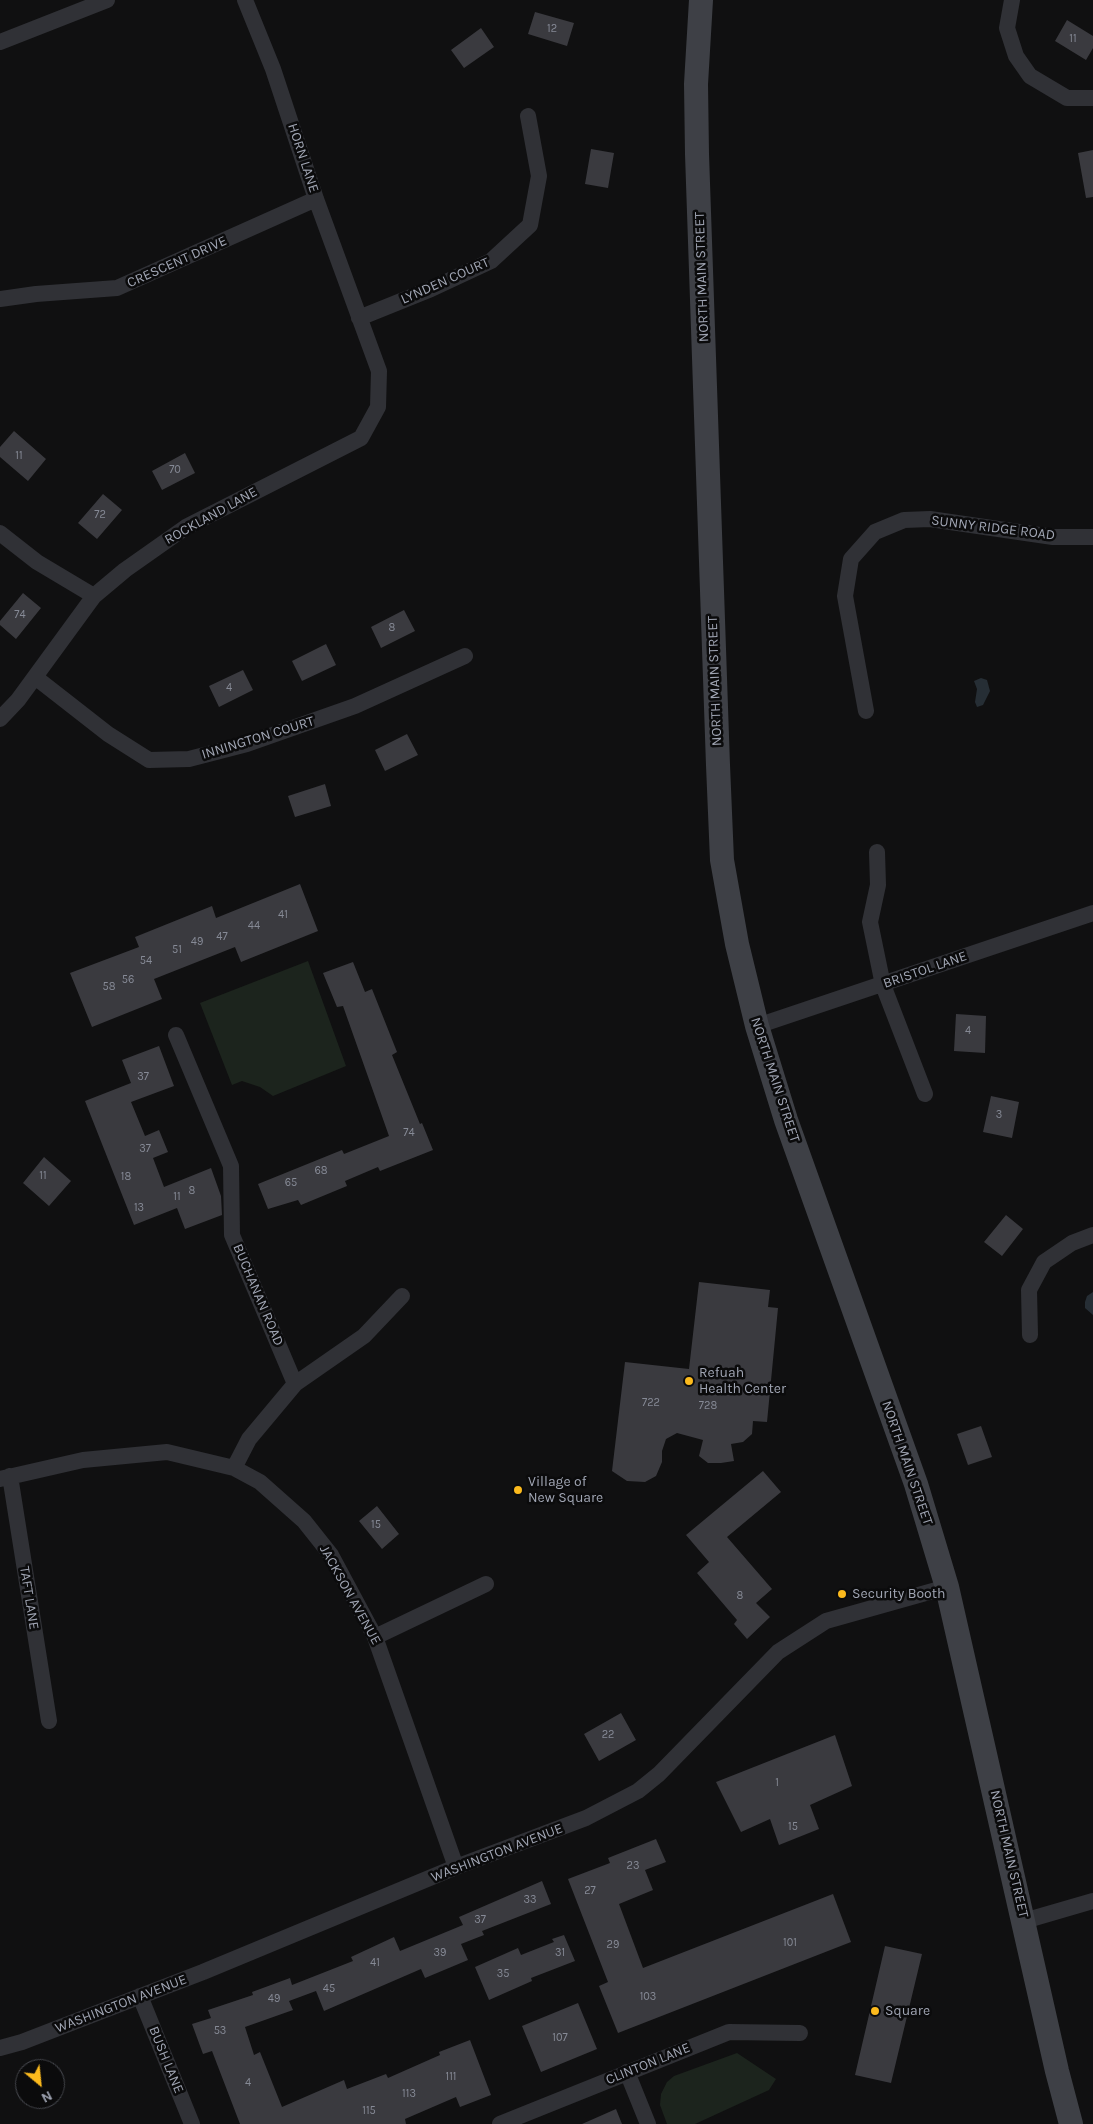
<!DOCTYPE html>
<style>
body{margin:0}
#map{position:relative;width:1093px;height:2124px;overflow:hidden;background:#101011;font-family:Karla,sans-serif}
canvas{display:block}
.north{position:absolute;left:15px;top:2059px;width:50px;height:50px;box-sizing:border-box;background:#0b0b0c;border:1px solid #47494f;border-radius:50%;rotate:152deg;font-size:14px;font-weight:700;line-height:20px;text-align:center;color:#a0a5b3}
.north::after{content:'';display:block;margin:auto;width:18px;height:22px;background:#fcba1d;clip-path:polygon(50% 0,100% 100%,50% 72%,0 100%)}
</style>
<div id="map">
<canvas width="1093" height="2124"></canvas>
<div class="north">N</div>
</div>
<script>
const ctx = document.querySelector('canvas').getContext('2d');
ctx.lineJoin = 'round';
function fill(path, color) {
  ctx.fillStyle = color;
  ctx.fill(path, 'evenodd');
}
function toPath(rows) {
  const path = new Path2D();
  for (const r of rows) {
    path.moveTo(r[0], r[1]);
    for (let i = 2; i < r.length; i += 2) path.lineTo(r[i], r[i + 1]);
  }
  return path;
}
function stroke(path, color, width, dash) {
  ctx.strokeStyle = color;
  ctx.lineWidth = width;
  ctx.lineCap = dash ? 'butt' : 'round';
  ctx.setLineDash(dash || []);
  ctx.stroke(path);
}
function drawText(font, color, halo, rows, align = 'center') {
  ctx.font = font + ' Karla,sans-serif';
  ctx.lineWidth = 5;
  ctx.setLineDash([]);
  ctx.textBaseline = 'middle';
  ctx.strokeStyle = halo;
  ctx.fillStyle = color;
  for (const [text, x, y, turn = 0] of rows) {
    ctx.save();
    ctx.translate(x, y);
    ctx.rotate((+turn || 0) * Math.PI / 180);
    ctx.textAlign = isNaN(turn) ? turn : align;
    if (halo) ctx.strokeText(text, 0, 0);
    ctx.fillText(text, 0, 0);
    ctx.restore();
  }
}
const green = toPath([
 [308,961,346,1066,273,1096,260,1087,242,1081,232,1085,200,1003],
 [737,2053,776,2079,769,2090,695,2124,667,2124,660,2105,661,2094,667,2082,674,2076]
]);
const water = toPath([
 [981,678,987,680,990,691,983,705,977,707,975,702,977,689,974,681],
 [1093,1292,1093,1315,1085,1308,1085,1302,1087,1296]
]);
const building = toPath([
 [535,12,574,23,567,46,528,34],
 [1067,20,1093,36,1093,48,1086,60,1055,41],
 [481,28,494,47,464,68,451,50],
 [591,149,614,153,608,188,585,184],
 [1093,150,1093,197,1086,198,1078,153],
 [14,431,46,459,28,481,0,457,0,447],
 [185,453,195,473,162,490,152,471],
 [103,494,122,510,97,539,78,523],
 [23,593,41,608,16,639,0,625,0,621],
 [404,610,415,631,381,648,371,627],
 [326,644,336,665,302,681,292,661],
 [243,670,253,690,219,707,209,686],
 [407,734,418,755,385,771,375,750],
 [325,784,331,806,295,817,288,796],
 [300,884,318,931,241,962,235,947,154,979,162,999,92,1027,70,973,139,947,135,937,212,906,216,918],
 [353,962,365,992,372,989,397,1052,392,1055,420,1124,422,1123,433,1150,380,1171,378,1167,345,1181,347,1186,301,1205,298,1200,268,1209,258,1184,342,1150,344,1154,389,1136,343,1006,337,1007,323,973],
 [956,1014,986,1016,985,1053,954,1051],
 [159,1046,174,1086,131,1102,145,1136,159,1130,168,1152,153,1158,164,1187,211,1168,221,1196,222,1215,185,1229,177,1208,134,1225,85,1101,131,1083,122,1060],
 [991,1096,1019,1102,1012,1138,983,1132],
 [44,1157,71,1181,49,1206,23,1183],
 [1006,1215,1023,1229,1002,1256,984,1242],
 [699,1282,770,1290,768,1307,778,1308,767,1422,753,1421,752,1434,743,1442,731,1444,734,1461,721,1463,708,1463,699,1456,703,1440,677,1433,666,1439,662,1451,662,1462,656,1476,645,1482,627,1481,612,1471,625,1362,689,1369],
 [981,1426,992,1457,968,1465,957,1434],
 [763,1471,781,1492,727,1537,772,1589,756,1603,770,1617,747,1639,734,1624,737,1620,697,1573,709,1562,686,1535],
 [377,1506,399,1534,382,1549,359,1521],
 [621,1713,636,1740,599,1761,584,1734],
 [835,1735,852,1786,810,1805,819,1829,779,1845,770,1819,741,1832,716,1782],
 [656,1839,666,1862,645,1870,653,1890,619,1904,643,1968,833,1894,851,1942,618,2033,599,1986,608,1982,568,1879,610,1863,608,1858],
 [542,1881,551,1904,482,1931,484,1935,461,1944,468,1960,425,1978,421,1969,324,2011,316,1991,289,2001,293,2010,245,2027,254,2055,260,2052,282,2107,344,2080,347,2089,386,2074,388,2078,440,2055,439,2052,470,2040,491,2095,460,2107,456,2097,405,2119,406,2124,240,2124,212,2051,203,2054,192,2024,211,2018,208,2010,253,1995,252,1992,290,1978,292,1985,353,1961,351,1957,394,1937,400,1951,463,1925,459,1917],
 [564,1935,575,1961,531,1978,532,1981,489,2000,475,1967,518,1948,521,1955,554,1942,552,1939],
 [885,1946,922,1954,891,2083,855,2075],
 [578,2003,597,2049,541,2072,522,2026],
 [616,2109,622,2124,582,2124]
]);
const minor = toPath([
 [1012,0,1007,28,1016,56,1030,76,1067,98,1093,98],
 [0,42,107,0],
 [0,299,36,294,117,288,316,199],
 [359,318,431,289,491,261,530,225,539,176,528,116],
 [0,533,37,562,94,596],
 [35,677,108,734,149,760,189,759,247,744,355,706,465,656],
 [866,711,845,596,851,559,875,532,904,520,930,519,1053,537,1093,537],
 [0,719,18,700,94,596,125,570,186,527,361,438,378,407,379,371,316,199,273,69,245,0],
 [877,852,878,885,870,922,883,985,925,1094],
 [757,1026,1093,913],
 [176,1035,231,1166,232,1235,295,1384],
 [1030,1335,1029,1290,1044,1262,1072,1243,1093,1235],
 [234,1468,249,1439,295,1384,364,1336,402,1296],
 [10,1476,49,1721],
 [0,1479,83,1460,167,1452,234,1468,260,1482,304,1521,331,1555,375,1637,456,1867],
 [375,1637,486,1584],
 [1024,1921,1093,1901],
 [140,1996,192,2124],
 [0,2048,22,2042,203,1972,456,1867,586,1818,638,1791,659,1774,778,1652,826,1621,947,1587],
 [627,2072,648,2124],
 [500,2124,729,2032,800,2033]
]);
const secondary = toPath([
 [701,0,696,84,697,154,718,765,722,860,737,944,757,1026,786,1120,916,1484,947,1587,1057,2071,1071,2124]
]);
const markers = [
 [689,1381,5,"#fcba1d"],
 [518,1490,5,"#fcba1d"],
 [842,1594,5,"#fcba1d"],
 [875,2011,5,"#fcba1d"]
];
const numberNames = [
 ["12",552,29],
 ["11",1073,39],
 ["11",19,456],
 ["70",175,470],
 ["72",100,515],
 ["74",20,615],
 ["8",392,628],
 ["4",229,688],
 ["41",283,915],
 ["44",254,926],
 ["47",222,937],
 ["49",197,942],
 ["51",177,950],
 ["54",146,961],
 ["56",128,980],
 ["58",109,987],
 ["4",968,1031],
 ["37",143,1077],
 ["3",999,1115],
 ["74",409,1133],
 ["37",145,1149],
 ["68",321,1171],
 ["11",43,1176],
 ["18",126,1177],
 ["65",291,1183],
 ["8",192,1191],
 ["11",177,1197],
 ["13",139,1208],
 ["722",651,1403],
 ["728",708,1406],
 ["15",376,1525],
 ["8",740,1596],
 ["22",608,1735],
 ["1",777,1783],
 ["15",793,1827],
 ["23",633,1866],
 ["27",590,1891],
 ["33",530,1900],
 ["37",480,1920],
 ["101",790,1943],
 ["29",613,1945],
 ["39",440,1953],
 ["31",560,1953],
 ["41",375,1963],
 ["35",503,1974],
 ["45",329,1989],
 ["103",648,1997],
 ["49",274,1999],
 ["53",220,2031],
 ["107",560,2038],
 ["111",451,2077],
 ["4",248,2083],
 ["113",409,2094],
 ["115",369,2111]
];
const streetNames = [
 ["HORN LANE",303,158,72],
 ["CRESCENT DRIVE",177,262,-24],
 ["NORTH MAIN STREET",702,277,-92],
 ["LYNDEN COURT",445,281,-24],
 ["ROCKLAND LANE",211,516,-29],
 ["SUNNY RIDGE ROAD",993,528,7],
 ["NORTH MAIN STREET",715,681,-92],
 ["INNINGTON COURT",258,738,-17],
 ["BRISTOL LANE",925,970,-19],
 ["NORTH MAIN STREET",775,1080,72],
 ["BUCHANAN ROAD",258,1295,67],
 ["NORTH MAIN STREET",907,1463,71],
 ["JACKSON AVENUE",350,1595,61],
 ["TAFT LANE",29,1598,81],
 ["WASHINGTON AVENUE",497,1853,-21],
 ["NORTH MAIN STREET",1009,1854,77],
 ["WASHINGTON AVENUE",121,2004,-21],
 ["BUSH LANE",166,2060,68],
 ["CLINTON LANE",648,2064,-22]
];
const poiNames = [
 ["Refuah",699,1373],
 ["Health Center",699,1389],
 ["Village of",528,1482],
 ["New Square",528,1498],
 ["Security Booth",852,1594],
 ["Square",885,2011]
];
fill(green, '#1c241d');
fill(water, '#262e35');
fill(building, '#3a3a3f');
stroke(minor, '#303136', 16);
stroke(secondary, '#3e4046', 24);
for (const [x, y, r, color] of markers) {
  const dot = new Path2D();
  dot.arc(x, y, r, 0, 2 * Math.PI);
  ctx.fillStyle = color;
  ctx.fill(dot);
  stroke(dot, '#0b0b0c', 2);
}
drawText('11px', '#868a96', null, numberNames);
drawText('14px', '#a0a5b3', '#0b0b0c', streetNames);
drawText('14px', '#a0a5b3', '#0b0b0c', poiNames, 'left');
</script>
